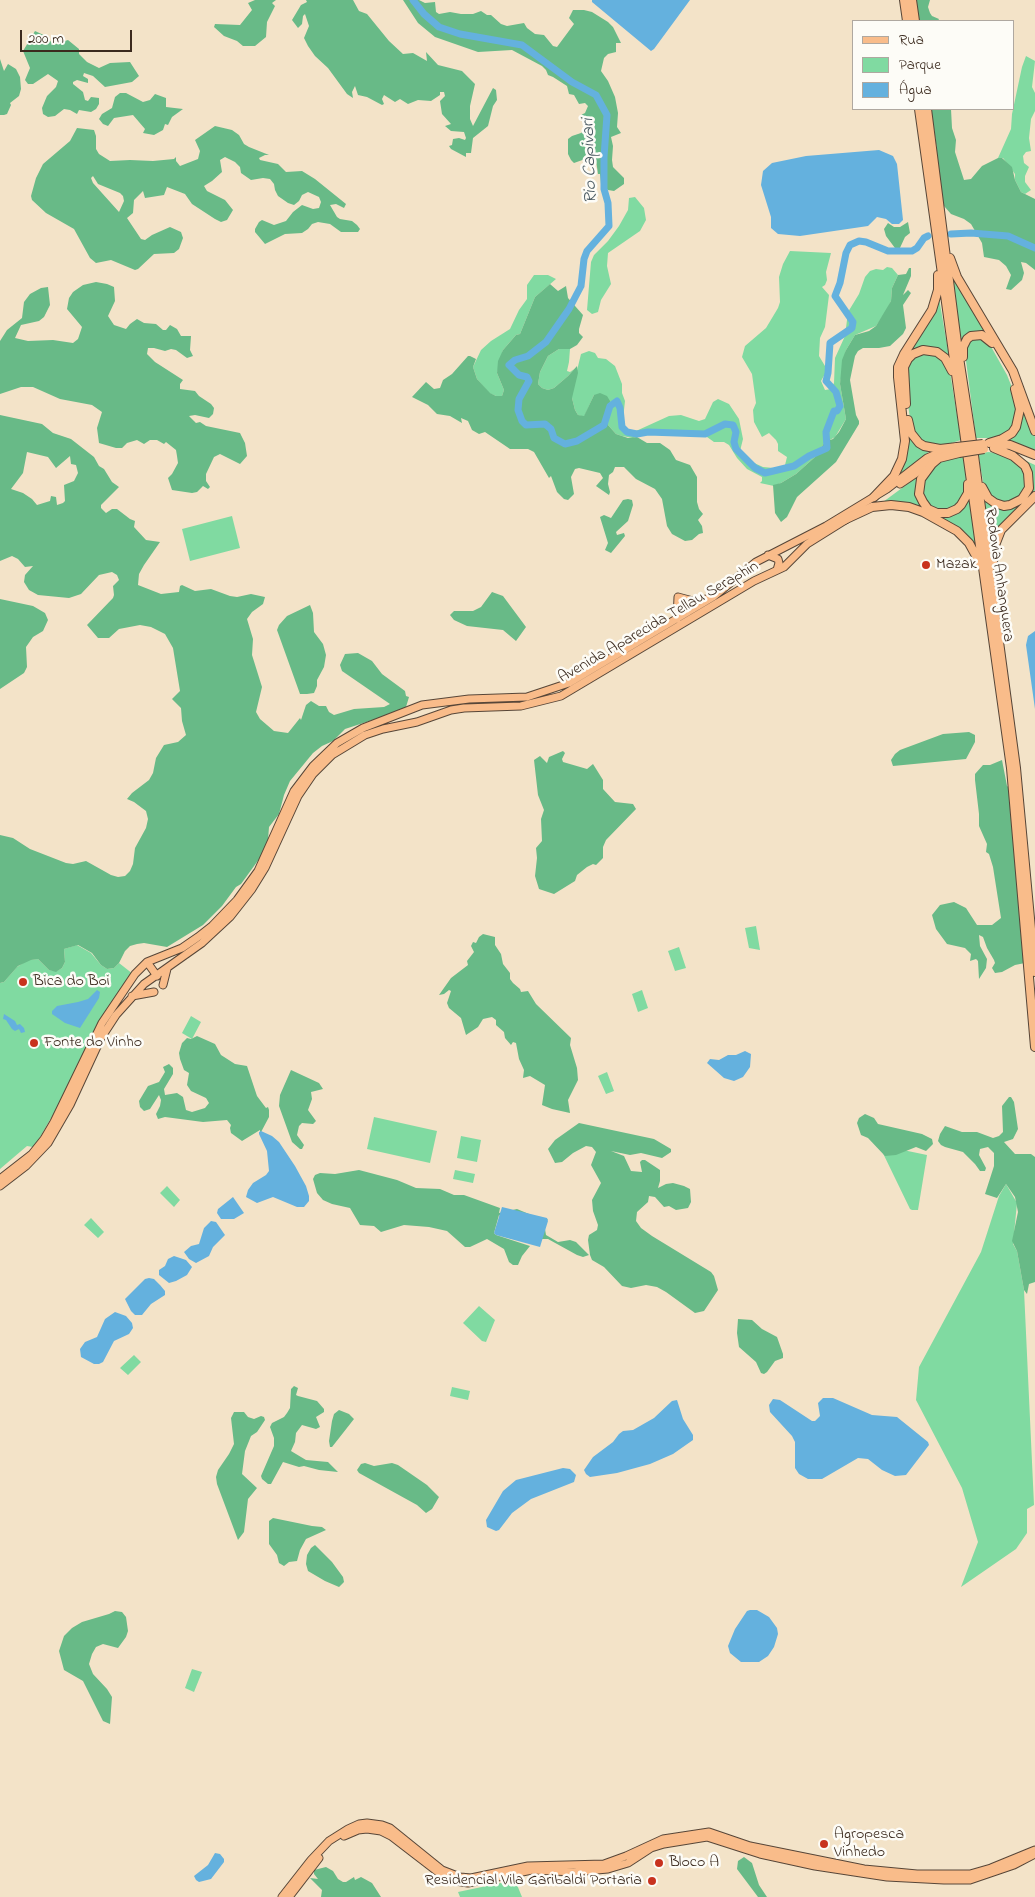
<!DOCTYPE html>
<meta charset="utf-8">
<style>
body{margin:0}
#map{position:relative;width:1035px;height:1897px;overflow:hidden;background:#f3e3c8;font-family:"Indie Flower",sans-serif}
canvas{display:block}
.legend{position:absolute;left:852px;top:20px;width:162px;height:90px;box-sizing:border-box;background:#fdfcf7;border:1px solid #afa8a0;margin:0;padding:6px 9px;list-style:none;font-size:15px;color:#3b2a1e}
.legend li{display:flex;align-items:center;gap:10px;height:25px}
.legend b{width:25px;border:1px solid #afa8a0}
.scale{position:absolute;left:20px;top:30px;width:112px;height:22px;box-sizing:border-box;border:2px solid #3b2a1e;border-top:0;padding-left:6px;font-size:15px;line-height:18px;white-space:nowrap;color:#3b2a1e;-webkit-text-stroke:4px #fdfcf7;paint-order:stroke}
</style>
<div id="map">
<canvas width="1035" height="1897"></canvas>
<ul class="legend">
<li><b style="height:6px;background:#f9bc8a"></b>Rua</li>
<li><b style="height:14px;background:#80daa1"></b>Parque</li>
<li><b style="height:14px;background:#64b1de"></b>Água</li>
</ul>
<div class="scale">200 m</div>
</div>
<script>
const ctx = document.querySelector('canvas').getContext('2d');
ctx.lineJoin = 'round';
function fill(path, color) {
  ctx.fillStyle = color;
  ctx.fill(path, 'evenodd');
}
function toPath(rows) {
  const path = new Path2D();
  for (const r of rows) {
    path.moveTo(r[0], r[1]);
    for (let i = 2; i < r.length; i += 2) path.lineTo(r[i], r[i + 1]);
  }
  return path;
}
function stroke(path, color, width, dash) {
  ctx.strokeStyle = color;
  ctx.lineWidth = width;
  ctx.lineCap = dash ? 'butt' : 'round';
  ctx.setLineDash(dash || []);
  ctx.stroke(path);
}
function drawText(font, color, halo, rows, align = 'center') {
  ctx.font = font + ' "Indie Flower",sans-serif';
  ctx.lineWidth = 5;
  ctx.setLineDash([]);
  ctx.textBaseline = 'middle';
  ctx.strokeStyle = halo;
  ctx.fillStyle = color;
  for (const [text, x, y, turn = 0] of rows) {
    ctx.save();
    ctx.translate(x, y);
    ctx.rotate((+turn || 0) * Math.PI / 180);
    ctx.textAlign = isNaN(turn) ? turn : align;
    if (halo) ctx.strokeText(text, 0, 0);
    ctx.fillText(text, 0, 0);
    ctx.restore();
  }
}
const green = toPath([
 [1026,56,1035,61,1032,87,1035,93,1035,111,1031,119,1029,138,1031,151,1026,152,1023,156,1024,163,1029,167,1025,176,1025,182,1031,190,1025,194,1021,192,1015,180,1015,174,1003,158,998,158,1011,129,1012,114,1022,67],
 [635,197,644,208,646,220,640,231,608,253,607,266,611,284,601,300,598,312,592,314,587,310,591,262,594,255,608,241,619,226,628,210,629,198],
 [790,251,831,253,826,272,827,280,825,285,822,287,829,295,825,327,820,338,819,356,825,366,826,372,821,381,825,390,831,389,834,383,835,358,845,336,848,312,859,294,865,277,870,271,876,269,883,270,887,267,892,268,898,275,892,288,891,301,887,310,876,326,855,335,846,350,840,384,846,419,835,437,830,440,828,437,815,457,796,474,781,483,774,486,760,483,762,481,762,477,747,469,737,458,729,445,724,442,714,442,707,437,676,435,664,431,652,431,633,438,622,436,616,434,608,425,607,419,610,407,594,395,584,417,578,415,575,410,572,398,572,391,581,354,589,351,595,353,598,358,606,359,615,366,622,384,622,393,625,401,623,419,624,425,629,431,636,431,669,416,681,415,699,421,705,419,713,402,718,399,729,404,739,419,743,439,740,451,741,457,763,467,784,469,787,457,778,451,778,444,776,440,769,433,762,437,754,422,753,410,756,403,752,374,742,357,745,346,766,328,778,308,780,302,779,277,783,264],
 [952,274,957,283,987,333,977,331,969,334,961,340],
 [534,275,548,275,556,279,535,297,520,334,516,335,503,350,497,373,504,390,502,396,496,396,489,393,477,379,473,367,481,350,491,341,510,329,519,310,527,299,527,285],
 [939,298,950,362,933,349,902,361],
 [979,336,989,343,1007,375,1015,395,1017,410,1011,430,997,438,976,438,965,353,965,349,972,338],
 [559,349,570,349,569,362,567,371,570,372,574,369,568,376,554,388,548,390,542,388,538,384,540,372,548,356],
 [917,353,939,355,950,372,961,440,939,447,930,446,916,437,910,419,905,382,906,371,913,356],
 [1018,390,1027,420,1035,437,1035,450,1003,440,1014,432],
 [907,424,930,451,902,473,899,473],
 [989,452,1005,455,1021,465,1027,479,1024,493,1008,504,995,501,984,487,978,453],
 [963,455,966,478,964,495,954,508,940,511,931,507,922,497,922,483,934,466,944,459],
 [1022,459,1035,465,1035,493,991,545,983,495,1000,508,1030,491],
 [921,474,922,505,947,516,969,496,978,552,952,525,883,502],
 [232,516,240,548,190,561,182,529],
 [756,926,760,950,749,948,745,928],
 [77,945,91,953,101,965,107,969,114,968,119,963,133,974,39,1139,33,1147,27,1146,0,1169,0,983,4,982,17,967,28,960,38,959,49,970,57,971,62,968,65,962,64,949],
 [679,947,686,968,675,971,668,951],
 [642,990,648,1008,638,1012,632,994],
 [191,1016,201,1022,192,1039,182,1033],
 [607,1072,614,1091,606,1094,598,1076],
 [374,1117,437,1131,430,1163,367,1149],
 [461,1136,481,1140,477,1162,457,1158],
 [879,1145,927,1155,918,1210,912,1210,910,1209],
 [455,1170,475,1174,473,1183,453,1179],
 [1006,1184,1017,1203,1013,1244,1017,1251,1024,1290,1034,1505,1027,1509,1027,1533,1016,1549,961,1587,978,1542,962,1488,916,1400,919,1367,981,1252,999,1196],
 [167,1186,180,1200,174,1207,160,1193],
 [91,1218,104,1232,98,1238,84,1225],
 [479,1306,495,1320,486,1342,482,1341,463,1323],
 [134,1355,141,1362,128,1375,120,1368],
 [452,1387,470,1391,468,1400,450,1396],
 [192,1669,202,1672,194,1692,185,1688],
 [515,1880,522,1897,460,1897,458,1892]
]);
const forest = toPath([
 [255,0,276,0,272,3,275,6,267,22,266,37,255,46,243,46,237,41,224,36,214,27,215,24,240,25,252,10,248,3],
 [306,0,353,0,359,11,367,14,389,41,403,54,413,53,427,61,426,52,438,65,462,71,475,84,470,106,470,119,473,126,493,88,496,90,497,100,493,106,488,126,473,138,471,153,466,153,466,157,451,149,449,146,452,145,453,139,459,138,465,140,466,138,464,132,451,131,445,126,451,124,442,114,440,101,445,96,444,92,440,92,440,95,431,101,418,100,408,104,400,99,395,102,384,95,382,99,384,104,382,105,367,97,358,95,355,86,352,92,353,98,347,94,328,68,315,56,308,46,304,38,309,26,305,14,303,16,302,24,298,28,292,20,301,5,307,2],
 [403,0,419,0,425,3,435,2,436,12,439,14,450,12,461,14,473,14,481,11,487,15,491,15,501,24,507,26,524,23,527,28,535,34,544,35,553,46,557,47,574,24,569,18,573,10,584,10,592,12,608,22,613,27,621,43,616,43,616,52,608,54,604,58,601,71,608,81,615,97,618,113,617,127,621,133,611,137,613,146,612,160,613,167,624,178,624,184,614,191,608,190,601,184,600,174,598,174,596,160,588,158,574,163,571,160,568,154,568,139,572,136,581,133,585,130,581,115,585,113,588,106,585,103,579,104,574,95,569,94,567,86,553,77,548,75,546,70,542,66,512,50,478,52,435,37,418,23],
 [916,0,930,0,928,7,930,13,932,16,939,19,938,21,918,21],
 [35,31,48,37,51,42,56,44,68,40,79,49,79,54,87,62,99,68,110,63,130,62,139,76,132,82,105,87,93,76,84,73,83,76,88,79,88,83,77,80,73,82,73,84,83,92,85,100,88,101,91,97,99,98,99,104,96,109,91,112,79,110,77,114,70,110,64,109,55,116,48,117,43,114,42,108,47,96,56,87,58,81,48,74,33,84,28,84,25,80,30,68,23,51],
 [0,59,4,71,8,64,16,69,20,77,21,89,19,96,10,103,11,105,7,114,4,115,0,115],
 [120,93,126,93,143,102,150,100,155,94,166,98,166,107,183,109,172,117,168,125,165,124,163,130,154,135,143,133,145,129,133,115,114,118,108,126,103,124,99,119,102,114,112,108,115,97],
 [931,109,951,109,952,128,956,140,955,152,964,180,971,179,982,166,998,158,1002,158,1012,167,1015,180,1021,192,1035,199,1035,270,1026,263,1021,262,1024,273,1022,280,1011,290,1006,289,1011,275,1006,266,999,260,984,257,982,243,971,224,964,219,951,214,944,206,936,164,937,150],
 [215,126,232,130,239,135,244,144,249,147,269,155,265,155,259,158,260,160,278,164,286,172,302,171,315,179,346,204,344,208,336,204,330,205,337,217,340,219,352,221,357,225,360,229,358,232,341,232,330,224,318,222,312,224,308,229,302,233,285,234,265,244,255,232,255,229,259,222,262,220,274,225,286,221,293,212,302,205,313,209,319,208,321,202,319,197,308,192,302,195,299,201,294,205,288,203,278,196,275,190,274,184,270,179,263,178,251,180,241,173,240,167,235,162,225,157,220,160,222,172,212,181,204,186,207,191,225,200,233,210,227,220,221,222,215,219,192,204,185,194,167,187,164,195,145,198,143,191,134,200,133,213,127,218,141,239,145,240,152,235,170,227,181,232,183,238,179,249,174,253,154,254,138,269,135,270,111,260,96,263,90,258,74,229,46,213,32,200,31,196,36,178,43,164,70,141,77,128,94,130,96,136,96,149,99,154,110,161,130,160,153,161,174,159,176,157,176,161,180,166,198,159,200,151,195,140],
 [93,176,98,184,120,193,123,196,124,201,119,212,93,183,91,178],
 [908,222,910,233,905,237,899,250,895,248,886,236,884,229,888,223,894,227,900,227],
 [909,268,911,268,911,276,903,295,908,290,911,293,903,305,906,328,903,334,890,346,879,348,863,348,858,351,855,356,850,380,856,415,859,421,859,424,836,462,797,497,787,517,781,522,775,513,773,485,781,483,796,474,815,457,828,437,830,440,833,439,839,432,846,419,840,384,842,360,846,350,855,335,869,331,876,326,891,301,892,288,898,275,906,274],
 [96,282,107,284,114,287,115,301,108,316,114,325,126,329,130,324,137,319,144,323,156,324,163,330,166,330,170,325,177,329,181,336,191,336,190,350,193,356,187,358,176,350,171,349,165,351,154,348,148,348,147,354,155,362,183,380,180,384,180,389,195,391,199,396,211,404,214,408,213,414,209,418,195,415,189,416,196,423,200,422,206,426,240,433,245,443,247,456,240,464,220,454,214,457,206,474,206,481,210,487,208,489,203,486,197,492,192,493,172,490,168,478,172,474,178,463,177,456,176,450,166,442,164,444,157,440,150,440,144,444,137,440,127,443,122,448,116,448,99,443,97,428,102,412,92,405,60,399,33,387,21,387,0,394,0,341,7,330,22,318,24,302,30,294,41,288,48,287,50,305,44,317,39,321,21,325,15,338,28,341,53,340,73,343,78,339,82,327,67,309,69,298,73,292,83,285],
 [550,284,558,291,566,286,568,298,583,315,579,329,579,333,583,337,577,345,570,349,559,349,548,356,540,372,538,384,542,388,548,390,554,388,568,376,577,366,578,373,572,398,575,410,578,415,584,416,594,395,600,393,607,396,610,401,607,419,608,425,616,434,628,438,637,437,647,443,660,443,670,450,676,460,690,465,697,477,697,502,699,509,703,514,698,520,702,526,703,533,699,534,692,540,685,541,672,534,667,526,662,499,655,489,636,479,624,467,615,467,613,472,609,475,608,484,610,492,609,495,596,486,603,478,600,473,579,468,575,469,571,477,574,494,568,500,564,499,557,492,551,476,549,478,534,452,528,449,510,449,485,432,479,434,472,430,468,421,461,418,462,423,450,416,437,414,428,405,412,397,426,382,434,389,440,388,443,380,452,374,468,356,470,356,476,359,473,367,477,379,490,393,496,396,502,396,504,390,497,373,498,361,503,350,516,335,520,334,535,297],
 [0,415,42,424,53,433,71,439,94,457,99,466,104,469,112,482,119,487,101,505,101,508,106,513,112,509,117,509,130,519,135,521,134,527,146,540,160,542,144,565,139,574,138,585,161,594,179,592,180,586,182,585,195,591,211,589,230,596,237,597,251,594,265,597,263,604,252,612,247,619,253,639,252,655,262,687,256,712,260,719,274,731,288,733,300,718,301,720,306,705,311,701,319,706,326,706,329,712,334,715,354,709,384,707,390,704,342,671,340,665,345,654,358,653,372,661,382,674,405,691,406,696,409,697,406,707,400,711,345,729,333,741,322,746,313,753,290,781,284,795,279,814,269,827,268,840,262,855,241,884,236,887,222,906,203,925,167,947,144,943,137,944,130,946,125,951,119,963,114,968,107,969,101,965,92,953,78,945,64,949,65,962,62,968,56,972,49,970,38,959,31,960,18,966,4,982,0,983,0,835,13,838,30,849,66,863,73,864,86,861,111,875,118,877,125,876,130,871,133,864,135,848,146,828,148,819,146,811,134,802,127,799,132,793,149,780,153,773,156,758,164,745,178,742,186,735,182,721,181,708,172,699,180,691,173,648,165,634,151,627,140,625,119,629,109,638,98,638,87,625,113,598,114,595,113,586,119,580,117,575,112,572,99,575,81,594,69,598,38,595,29,590,24,582,25,575,33,566,25,567,18,559,12,556,0,561],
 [27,452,48,457,56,468,70,456,71,464,76,465,78,473,74,481,64,485,65,501,63,503,57,505,56,497,51,496,50,501,37,505,32,499,23,493,11,489,23,473],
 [628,499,632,500,633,505,628,521,616,532,617,535,624,533,625,536,611,553,605,550,608,543,600,517,604,515,611,518,623,500],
 [492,592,503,596,526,627,516,641,503,630,467,626,454,620,450,615,454,611,473,611,481,607],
 [0,599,33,606,45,613,48,620,43,631,33,637,26,647,27,667,24,673,0,689],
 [310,605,313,613,314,632,323,644,326,655,324,667,317,680,317,686,314,693,307,694,300,694,277,630,279,625,287,616],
 [969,732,975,735,975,742,966,759,893,766,891,760,895,754,900,750,943,734],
 [563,751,565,753,562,759,563,762,587,769,593,764,603,780,603,789,615,802,633,804,636,809,606,840,603,847,603,858,596,865,593,864,587,867,577,875,575,881,554,894,539,889,535,876,537,858,536,848,542,841,541,819,544,810,538,795,534,760,540,756,547,763,549,757],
 [1002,760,1007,786,1010,788,1025,963,1015,965,1002,972,995,973,992,968,995,963,994,960,987,948,983,937,979,935,980,946,987,959,986,968,979,979,978,961,976,959,970,961,971,954,965,948,947,944,936,929,932,915,940,905,954,902,966,908,977,925,992,925,1001,918,993,867,989,854,986,852,987,844,979,826,979,814,975,780,975,774,983,765,990,765],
 [483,934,495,937,495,945,501,954,503,964,510,973,510,979,513,983,520,989,521,992,528,991,536,1004,571,1038,570,1045,577,1068,578,1080,568,1100,570,1113,552,1109,542,1105,545,1085,530,1076,523,1078,524,1070,519,1059,516,1043,513,1042,511,1045,505,1038,504,1032,496,1025,496,1020,492,1017,483,1019,478,1027,466,1035,461,1018,449,1008,447,1003,451,991,449,990,444,994,439,995,451,978,468,965,467,961,474,952,471,946,473,942,476,943,479,937],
 [197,1036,215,1044,221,1055,235,1064,247,1066,257,1096,266,1108,268,1107,269,1110,269,1117,260,1134,260,1130,242,1141,231,1133,230,1128,231,1125,227,1120,203,1122,165,1117,158,1119,156,1114,160,1106,161,1100,159,1095,150,1109,144,1111,140,1107,139,1101,148,1086,159,1082,165,1072,163,1067,169,1064,173,1068,173,1074,164,1089,165,1095,177,1093,183,1097,186,1110,192,1112,205,1108,209,1103,206,1098,191,1091,187,1085,189,1073,184,1070,180,1059,179,1053,182,1043,187,1038,191,1039],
 [291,1070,319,1083,323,1089,311,1092,312,1099,308,1110,316,1121,313,1124,302,1123,299,1126,297,1135,304,1145,302,1149,300,1149,292,1142,279,1106,280,1095],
 [1009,1097,1011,1097,1014,1102,1018,1129,1013,1139,1004,1142,1015,1154,1031,1154,1035,1157,1035,1282,1029,1284,1027,1294,1024,1290,1017,1251,1012,1241,1018,1212,1015,1197,1006,1184,997,1198,985,1194,994,1166,994,1153,988,1147,980,1149,979,1155,986,1168,985,1171,980,1171,975,1164,963,1152,945,1147,941,1145,938,1141,940,1134,945,1126,962,1132,977,1132,993,1138,999,1136,1003,1132,1002,1106],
 [865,1114,874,1118,878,1124,922,1134,932,1139,933,1144,926,1151,916,1147,896,1155,885,1156,868,1138,861,1135,857,1123,859,1118],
 [579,1123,654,1139,671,1149,671,1152,662,1158,641,1153,630,1155,611,1151,624,1156,631,1171,642,1172,640,1162,642,1160,645,1160,660,1170,660,1181,658,1188,666,1184,673,1183,684,1186,690,1189,691,1202,688,1208,676,1210,669,1206,664,1207,655,1197,649,1196,648,1202,637,1212,636,1221,641,1228,652,1236,711,1272,714,1276,718,1290,704,1311,695,1313,666,1292,657,1287,646,1285,631,1288,622,1286,604,1267,592,1260,590,1255,588,1240,589,1235,597,1230,598,1225,593,1211,592,1200,601,1183,591,1165,596,1152,592,1147,586,1146,573,1153,562,1162,555,1163,548,1149,555,1140],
 [359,1170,397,1180,416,1188,440,1189,454,1195,464,1195,500,1208,499,1213,517,1209,541,1219,548,1219,544,1223,546,1235,558,1242,570,1240,576,1242,589,1255,583,1257,577,1255,548,1239,529,1239,499,1215,494,1233,496,1235,530,1246,522,1256,518,1265,513,1265,509,1262,504,1249,487,1239,470,1247,465,1247,447,1231,429,1227,404,1225,381,1232,374,1226,360,1225,350,1208,332,1204,323,1200,317,1193,313,1179,315,1175,320,1173,335,1174],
 [738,1319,752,1320,762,1329,777,1337,783,1354,783,1358,775,1361,767,1372,764,1374,761,1373,756,1362,739,1347,737,1333],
 [294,1386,298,1388,296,1395,298,1396,317,1401,324,1409,324,1412,316,1417,320,1427,316,1429,302,1425,296,1433,295,1442,291,1451,306,1460,328,1462,338,1472,319,1470,304,1466,299,1467,283,1462,271,1484,268,1484,262,1479,261,1476,274,1446,274,1438,270,1427,272,1423,284,1417,287,1413,290,1408,291,1389],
 [339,1410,349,1414,354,1419,332,1447,330,1447,329,1441,332,1421,334,1414],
 [234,1412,244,1412,248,1417,254,1419,261,1416,264,1417,265,1420,257,1432,251,1436,245,1451,242,1474,257,1488,248,1499,244,1532,238,1540,217,1484,216,1477,218,1470,229,1454,234,1444,231,1418],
 [365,1463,374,1466,392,1463,398,1465,427,1485,439,1497,432,1509,426,1513,417,1505,359,1473,357,1470,361,1464],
 [273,1518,312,1526,322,1527,326,1530,306,1539,300,1550,297,1561,289,1562,284,1566,279,1563,277,1555,269,1544,269,1521],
 [315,1545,332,1562,343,1577,344,1582,339,1587,325,1581,308,1571,306,1564,307,1555,311,1548],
 [115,1611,122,1612,126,1617,128,1631,126,1637,118,1648,103,1644,96,1647,92,1654,89,1664,93,1674,107,1689,112,1697,110,1724,103,1721,83,1681,64,1670,59,1651,64,1636,72,1628,82,1622,109,1614],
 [744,1857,752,1863,759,1885,767,1897,758,1897,737,1869,738,1861],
 [326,1867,333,1871,338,1879,343,1882,346,1882,354,1877,355,1880,361,1877,372,1883,381,1897,321,1897,322,1890,310,1878,318,1879,314,1874,314,1870]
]);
const water = toPath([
 [592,0,690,0,654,49,651,51,592,2],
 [879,150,893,156,897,164,903,220,899,224,892,224,886,219,877,217,868,226,800,236,778,234,771,228,771,217,761,185,763,171,772,163,806,156],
 [1035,631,1035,709,1026,645,1028,636],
 [97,990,100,992,99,998,80,1028,65,1023,52,1014,52,1011,57,1006,78,1002,88,999],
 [4,1014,15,1021,17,1025,20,1024,24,1028,25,1032,21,1033,19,1029,15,1031,12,1029,6,1020,3,1019],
 [745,1051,751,1054,750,1067,743,1077,734,1081,724,1078,707,1063,710,1059,719,1060,728,1055,736,1055],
 [261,1131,272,1136,279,1142,295,1166,306,1186,309,1196,309,1201,304,1207,297,1207,273,1197,257,1203,246,1197,248,1190,253,1183,266,1175,269,1171,267,1151,259,1134,259,1132],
 [233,1197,244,1213,234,1219,221,1219,217,1213,218,1209],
 [502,1207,547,1218,548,1221,540,1247,496,1235,494,1233],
 [211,1221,216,1222,225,1235,213,1247,209,1256,196,1263,189,1259,184,1252,191,1246,199,1244,204,1228],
 [174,1256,186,1260,192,1267,187,1275,176,1281,169,1283,159,1275,159,1270,165,1266,168,1259],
 [149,1278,154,1279,160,1285,165,1291,165,1295,151,1304,142,1315,135,1315,131,1311,125,1299,145,1279],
 [115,1312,126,1316,132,1323,133,1328,129,1334,114,1341,103,1362,99,1364,94,1364,81,1357,80,1349,85,1342,97,1337,105,1319],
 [823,1398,833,1398,872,1415,897,1417,928,1442,929,1445,906,1475,895,1476,882,1470,868,1459,858,1458,822,1479,808,1479,799,1474,795,1468,795,1442,792,1436,770,1412,769,1405,773,1399,780,1400,812,1421,815,1421,820,1416,818,1403],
 [677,1400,683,1419,693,1435,693,1440,673,1454,650,1464,617,1473,590,1477,586,1474,584,1470,593,1457,613,1442,619,1434,623,1431,633,1430,654,1418,672,1401],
 [563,1468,570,1469,576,1475,574,1482,531,1499,512,1513,499,1530,496,1531,487,1527,486,1520,503,1491,516,1480],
 [750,1610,757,1610,769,1617,777,1628,778,1634,774,1647,768,1656,759,1662,741,1662,730,1653,728,1646,735,1629,747,1611],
 [215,1853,220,1854,224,1859,224,1862,211,1879,199,1882,196,1880,194,1876,208,1865]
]);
const river = toPath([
 [413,0,424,14,439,27,460,34,522,45,572,82,596,95,607,115,604,157,604,189,608,203,609,226,587,251,584,259,581,286,569,309,546,342,528,356,515,360,509,365,519,375,527,377,529,381,519,399,518,410,522,421,526,425,545,424,551,429,554,438,565,444,577,441,604,425,610,406,617,401,620,408,622,427,627,432,637,434,648,432,705,434,725,424,733,425,736,432,734,442,736,449,755,468,765,473,794,466,809,456,827,448,826,432,834,411,837,411,840,406,836,392,826,381,828,373,830,343,852,328,853,322,835,296,840,283,846,253,850,245,859,241,866,242,888,251,912,251,917,248,924,238,928,236],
 [951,234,971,233,1008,236,1035,248]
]);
const major = toPath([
 [900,484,934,461],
 [768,555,778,559,779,563,777,570],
 [677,619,678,597,693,601,707,599],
 [147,962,157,976],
 [163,985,167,969],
 [132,996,154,992],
 [0,1179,32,1154,44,1139,54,1122,102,1023,135,974,147,962,182,948,198,937,212,926,237,900,258,871,294,791,313,766,337,743,363,728,422,705,469,699,527,697,569,683,713,597,756,562,826,526,887,489,927,458,945,450],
 [0,1186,26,1166,48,1143,70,1105,101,1038,116,1015,144,984,202,943,230,917,252,889,265,868,298,796,313,774,332,755,365,735,383,729,417,722,451,710,464,708,521,706,561,696,754,581,784,567,807,544,847,519],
 [344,1836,358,1830,367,1829,381,1831,391,1836,443,1876,456,1881,468,1883,532,1870,574,1872,608,1869,628,1863,651,1848,664,1844,707,1837,760,1854,815,1866,887,1877,944,1880,970,1880,1014,1865,1035,1854],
 [282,1897,311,1860,329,1841,348,1829,359,1824,367,1823,382,1825,390,1828,442,1870,460,1877,471,1878,528,1866,604,1864,626,1856,663,1839,709,1832,750,1846,864,1869,917,1874,970,1874,991,1868,1035,1850],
 [289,1897,319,1858]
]);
const highway = toPath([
 [904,0,907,21],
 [912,0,915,21],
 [919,109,1011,768,1035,1047],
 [927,109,958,351,973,448,1016,768,1035,972],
 [950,258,957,277,1013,371,1035,431],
 [963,357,963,347,967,339,971,336,982,335,992,343],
 [906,404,904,367,908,359,913,354,923,350,937,352,945,358,952,371],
 [908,420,911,433,919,443,924,446,940,449,957,447],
 [989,443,1002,439,1012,433,1016,427,1020,409,1015,389],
 [994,443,1010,445,1035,455],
 [959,453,939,458,932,464,921,479,919,494,923,502,928,509,937,513,948,513,957,509,961,505,968,493,968,484],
 [982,487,988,498,995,503,1004,506,1010,505,1022,499,1029,488,1028,473,1025,466,1013,456,994,448],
 [874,497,894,476,902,459,905,441,898,377,898,367,904,354,932,310,938,290,938,275],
 [844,520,872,507,891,505,909,507,923,512,957,531,969,543,980,563],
 [993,564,994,548,1001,530,1035,496]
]);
const highwayBridge = toPath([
 [957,447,983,444],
 [959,453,984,449]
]);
const markers = [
 [926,565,5,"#c8321e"],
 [23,982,5,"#c8321e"],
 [34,1043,5,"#c8321e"],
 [824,1844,5,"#c8321e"],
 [659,1863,5,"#c8321e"],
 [652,1881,5,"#c8321e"]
];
const poiNames = [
 ["Mazak",936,565],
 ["Bica do Boi",33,982],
 ["Fonte do Vinho",44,1043],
 ["Agropesca",834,1835],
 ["Vinhedo",834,1853],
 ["Bloco A",669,1863],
 ["Residencial Vila Garibaldi Portaria",642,1881,"right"]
];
const streetNames = [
 ["Rodovia Anhanguera",998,575,82],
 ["Avenida Aparecida Tellau Seraphin",659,623,-30]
];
const waterNames = [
 ["Rio Capivari",591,161,-92]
];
fill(green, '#80daa1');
fill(forest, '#68ba87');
fill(water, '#64b1de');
stroke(river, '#64b1de', 7);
stroke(major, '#574638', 9);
stroke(highway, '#574638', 10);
stroke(major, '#f9bc8a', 7);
stroke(highway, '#f9bc8a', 8);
stroke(highwayBridge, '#574638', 10, []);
stroke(highwayBridge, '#f9bc8a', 8);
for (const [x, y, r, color] of markers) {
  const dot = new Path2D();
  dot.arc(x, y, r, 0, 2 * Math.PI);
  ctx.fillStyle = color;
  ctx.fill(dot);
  stroke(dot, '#fdfcf7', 2);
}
drawText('16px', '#3b2a1e', '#fdfcf7', poiNames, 'left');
drawText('16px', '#3b2a1e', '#fdfcf7', streetNames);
drawText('italic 18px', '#495961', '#fdfcf7', waterNames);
</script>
